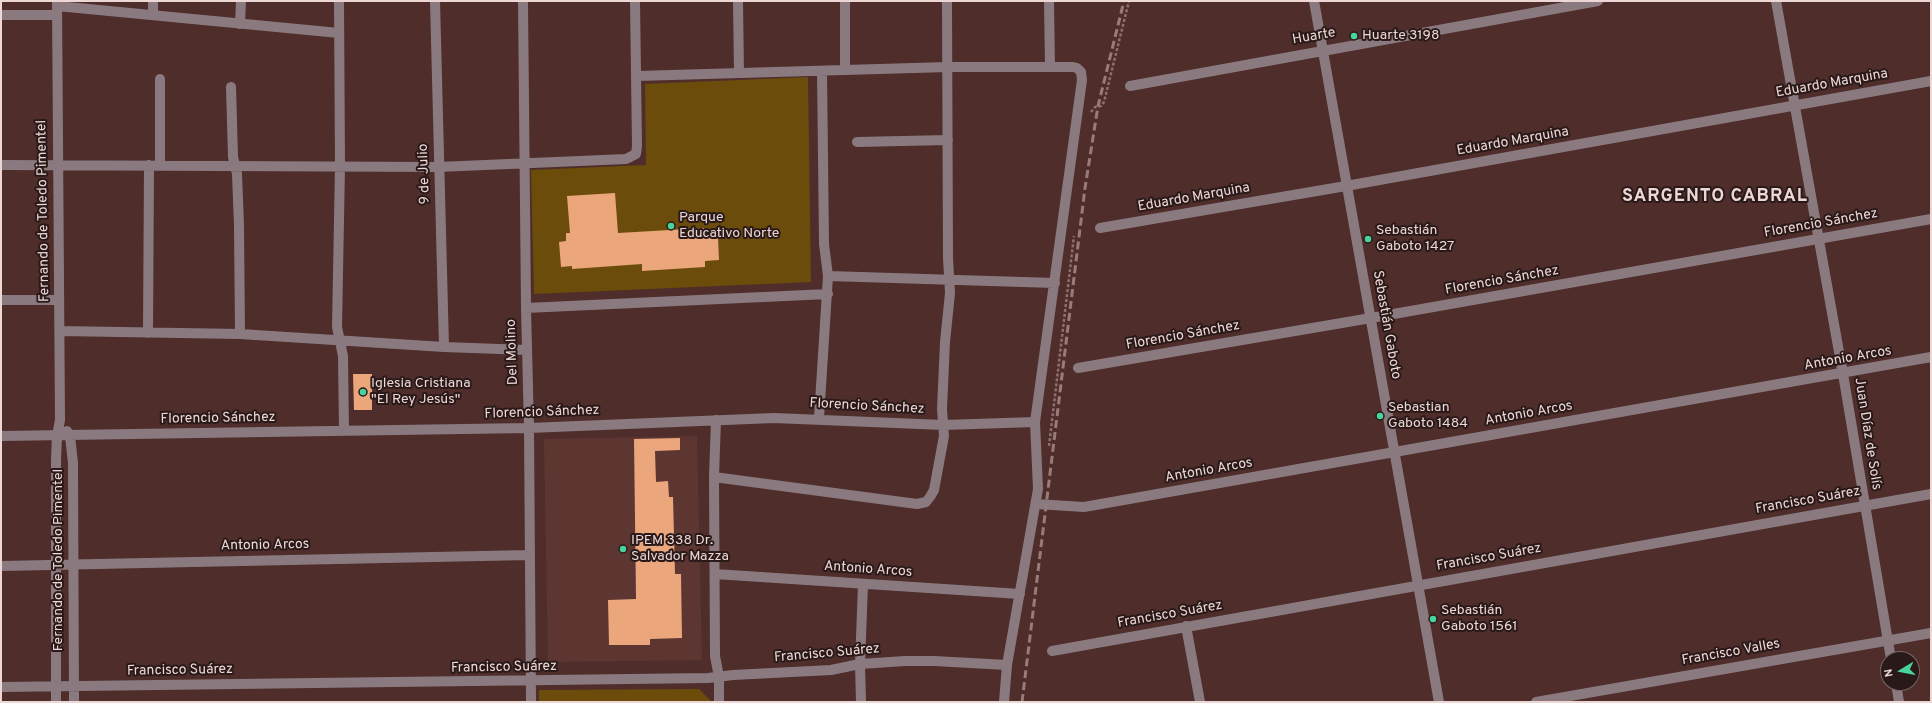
<!DOCTYPE html>
<meta charset="utf-8">
<style>
body{margin:0}
#map{position:relative;width:1932px;height:703px;overflow:hidden;background:#4e2d2b;font-family:Overpass,sans-serif}
canvas{display:block}
.frame{position:absolute;inset:0;border:2px solid #edd7d5;pointer-events:none}
.north{position:absolute;left:1880px;top:651px;width:40px;height:40px;box-sizing:border-box;background:#291a19;border:1px solid #776664;border-radius:50%;rotate:260deg;font-size:11px;font-weight:700;line-height:16px;text-align:center;color:#edd7d5}
.north::after{content:'';display:block;margin:auto;width:14px;height:18px;background:#47d49d;clip-path:polygon(50% 0,100% 100%,50% 72%,0 100%)}
</style>
<div id="map">
<canvas width="1932" height="703"></canvas>
<div class="frame"></div>
<div class="north">N</div>
</div>
<script>
const ctx = document.querySelector('canvas').getContext('2d');
ctx.lineJoin = 'round';
function fill(path, color) {
  ctx.fillStyle = color;
  ctx.fill(path, 'evenodd');
}
function toPath(rows) {
  const path = new Path2D();
  for (const r of rows) {
    path.moveTo(r[0], r[1]);
    for (let i = 2; i < r.length; i += 2) path.lineTo(r[i], r[i + 1]);
  }
  return path;
}
function stroke(path, color, width, dash) {
  ctx.strokeStyle = color;
  ctx.lineWidth = width;
  ctx.lineCap = dash ? 'butt' : 'round';
  ctx.setLineDash(dash || []);
  ctx.stroke(path);
}
function drawText(font, color, halo, rows, align = 'center') {
  ctx.font = font + ' Overpass,sans-serif';
  ctx.lineWidth = 4;
  ctx.setLineDash([]);
  ctx.textBaseline = 'middle';
  ctx.strokeStyle = halo;
  ctx.fillStyle = color;
  for (const [text, x, y, turn = 0] of rows) {
    ctx.save();
    ctx.translate(x, y);
    ctx.rotate((+turn || 0) * Math.PI / 180);
    ctx.textAlign = isNaN(turn) ? turn : align;
    if (halo) ctx.strokeText(text, 0, 0);
    ctx.fillText(text, 0, 0);
    ctx.restore();
  }
}
const built = toPath([
 [697,436,702,660,548,662,544,439]
]);
const green = toPath([
 [808,77,811,282,534,294,531,170,646,165,645,84],
 [699,689,712,702,539,702,539,690]
]);
const building = toPath([
 [615,193,618,233,704,228,704,238,718,237,719,260,705,261,705,267,642,271,642,264,572,269,572,266,561,267,559,242,566,241,566,233,570,233,567,196],
 [353,374,372,374,372,410,354,410],
 [680,438,680,450,655,451,656,482,668,481,669,497,673,497,675,574,681,574,682,638,650,639,650,645,609,645,608,600,636,599,634,439]
]);
const path = toPath([
 [1091,112,1095,107,1101,106,1104,102,1129,1],
 [1049,446,1074,236]
]);
const minor = toPath([
 [339,1,340,166,337,327,343,356,344,431],
 [435,1,444,347],
 [523,1,526,308,529,428,531,702],
 [738,1,739,73],
 [845,1,845,70],
 [1049,1,1050,67],
 [1314,1,1439,702],
 [1776,1,1843,374,1891,659],
 [57,6,339,33],
 [1,15,57,15],
 [153,15,153,1],
 [240,24,241,1],
 [637,76,948,67,1073,67,1077,68,1081,72,1082,80,1035,422,1038,489,1007,665,1004,702],
 [1130,86,1598,1],
 [231,87,233,157,237,174,239,225,240,334],
 [857,142,948,140],
 [1,165,438,167,626,159,636,154,637,146,635,1],
 [160,166,160,79],
 [1100,228,1346,186,1931,81],
 [828,276,1055,283],
 [1,300,59,300],
 [526,308,828,294],
 [60,331,240,334,444,347,527,350],
 [148,333,149,165],
 [1078,368,1371,318,1931,219],
 [819,418,828,276,824,244,822,71],
 [716,420,714,477,715,656,719,677,719,702],
 [67,431,70,436,73,463,74,702],
 [1,436,529,428,774,418,943,425,1035,422],
 [714,477,917,504,926,502,930,497,934,490,944,436,942,409,945,342,950,293,948,258,947,1],
 [1036,504,1084,507,1931,357],
 [1,566,529,555],
 [715,574,1020,594],
 [1186,626,1200,702],
 [1052,651,1931,494],
 [1896,683,1899,702],
 [1,687,708,678,733,675,831,670,860,664,905,661,934,661,1007,665],
 [56,702,56,459,57,436,60,420,57,1],
 [861,702,860,664,863,584],
 [1536,702,1931,633]
]);
const rail = toPath([
 [1022,702,1085,188,1098,106,1124,1]
]);
const markers = [
 [1354,36,4,"#47d49d"],
 [671,226,4,"#47d49d"],
 [1368,239,4,"#47d49d"],
 [363,392,4,"#47d49d"],
 [1380,416,4,"#47d49d"],
 [623,549,4,"#47d49d"],
 [1433,619,4,"#47d49d"]
];
const poiNames = [
 ["Huarte 3198",1362,36],
 ["Parque",679,218],
 ["Educativo Norte",679,234],
 ["Sebastián",1376,231],
 ["Gaboto 1427",1376,247],
 ["Iglesia Cristiana",371,384],
 ["\"El Rey Jesús\"",371,400],
 ["Sebastian",1388,408],
 ["Gaboto 1484",1388,424],
 ["IPEM 338 Dr.",631,541],
 ["Salvador Mazza",631,557],
 ["Sebastián",1441,611],
 ["Gaboto 1561",1441,627]
];
const streetNames = [
 ["Huarte",1314,37,-10],
 ["Eduardo Marquina",1832,84,-10],
 ["Eduardo Marquina",1513,142,-10],
 ["9 de Julio",425,174,-92],
 ["Eduardo Marquina",1194,198,-10],
 ["Fernando de Toledo Pimentel",44,211,-91],
 ["Florencio Sánchez",1821,224,-10],
 ["Florencio Sánchez",1502,281,-10],
 ["Sebastián Gaboto",1386,325,80],
 ["Florencio Sánchez",1183,336,-10],
 ["Del Molino",513,352,-92],
 ["Antonio Arcos",1848,359,-10],
 ["Florencio Sánchez",867,407,3],
 ["Florencio Sánchez",542,413,-2],
 ["Antonio Arcos",1529,414,-10],
 ["Florencio Sánchez",218,419,-1],
 ["Juan Díaz de Solís",1867,434,81],
 ["Antonio Arcos",1209,471,-10],
 ["Francisco Suárez",1808,501,-10],
 ["Antonio Arcos",265,546,-1],
 ["Francisco Suárez",1489,558,-10],
 ["Fernando de Toledo Pimentel",59,560,-90],
 ["Antonio Arcos",868,570,4],
 ["Francisco Suárez",1170,615,-10],
 ["Francisco Valles",1731,653,-10],
 ["Francisco Suárez",827,654,-5],
 ["Francisco Suárez",504,668,-1],
 ["Francisco Suárez",180,671,-1]
];
const districtNames = [
 ["SARGENTO CABRAL",1715,197]
];
fill(built, '#5d3632');
fill(green, '#6b4c0a');
fill(building, '#eca67b');
stroke(path, '#8d716f', 2.5, [3, 2]);
stroke(minor, '#8a7a7f', 10);
stroke(rail, '#987c7a', 3, [8, 4]);
for (const [x, y, r, color] of markers) {
  const dot = new Path2D();
  dot.arc(x, y, r, 0, 2 * Math.PI);
  ctx.fillStyle = color;
  ctx.fill(dot);
  stroke(dot, '#291a19', 1.5);
}
drawText('14px', '#edd7d5', '#291a19', poiNames, 'left');
drawText('14px', '#edd7d5', '#291a19', streetNames);
ctx.letterSpacing = '1px';
drawText('bold 18px', '#edd7d5', '#291a19', districtNames);
ctx.letterSpacing = '0px';
</script>
